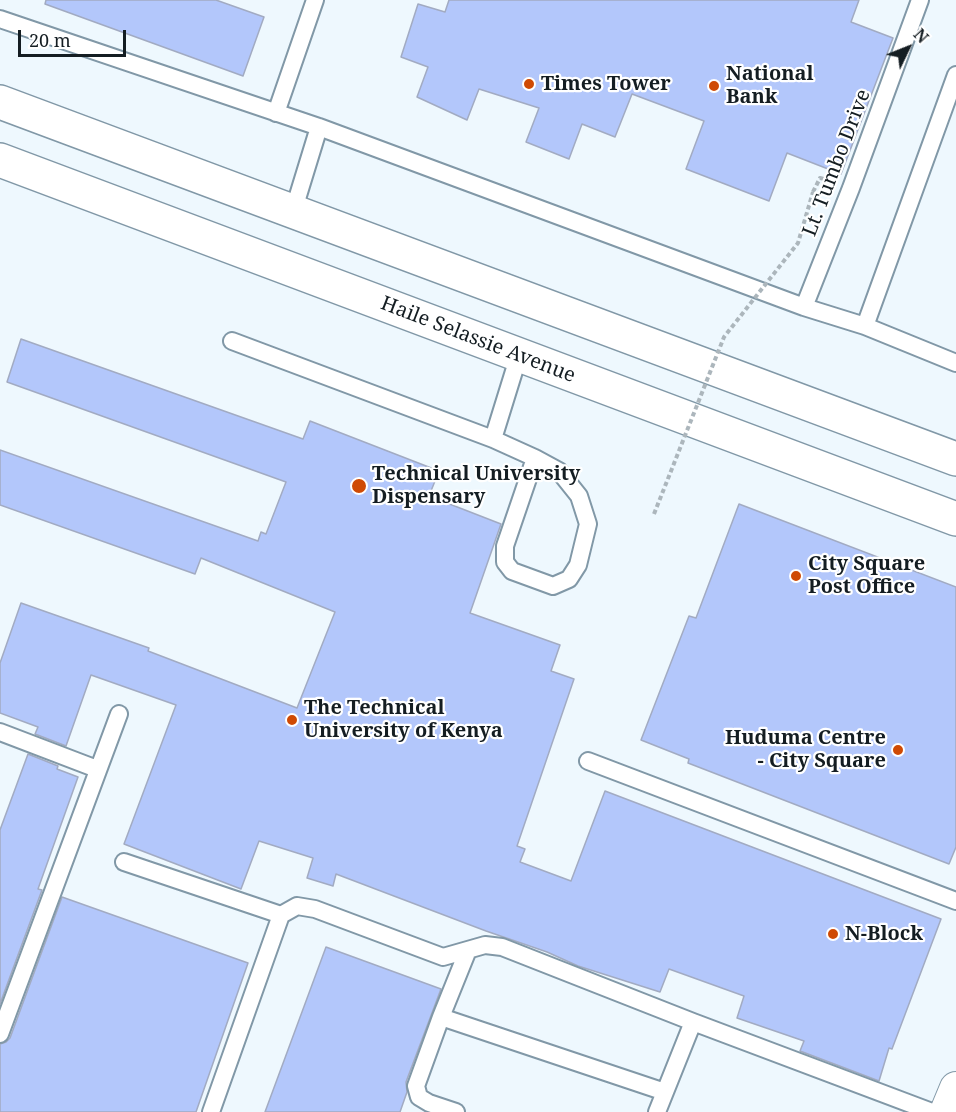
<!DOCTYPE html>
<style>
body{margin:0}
#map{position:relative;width:956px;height:1112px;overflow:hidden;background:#eef8fe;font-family:"Noto Serif",serif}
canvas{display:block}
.north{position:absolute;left:878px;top:18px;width:60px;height:60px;-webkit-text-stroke:4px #fff;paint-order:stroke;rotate:47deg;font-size:16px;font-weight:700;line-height:24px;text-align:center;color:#141d22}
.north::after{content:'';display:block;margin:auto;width:21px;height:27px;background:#141d22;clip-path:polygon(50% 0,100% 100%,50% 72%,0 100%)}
.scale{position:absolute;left:18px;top:30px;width:108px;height:27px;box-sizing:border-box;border:3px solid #141d22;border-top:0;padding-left:8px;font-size:18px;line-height:21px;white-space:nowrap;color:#141d22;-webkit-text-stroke:4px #fff;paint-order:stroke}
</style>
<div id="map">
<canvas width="956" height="1112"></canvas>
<div class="north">N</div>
<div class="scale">20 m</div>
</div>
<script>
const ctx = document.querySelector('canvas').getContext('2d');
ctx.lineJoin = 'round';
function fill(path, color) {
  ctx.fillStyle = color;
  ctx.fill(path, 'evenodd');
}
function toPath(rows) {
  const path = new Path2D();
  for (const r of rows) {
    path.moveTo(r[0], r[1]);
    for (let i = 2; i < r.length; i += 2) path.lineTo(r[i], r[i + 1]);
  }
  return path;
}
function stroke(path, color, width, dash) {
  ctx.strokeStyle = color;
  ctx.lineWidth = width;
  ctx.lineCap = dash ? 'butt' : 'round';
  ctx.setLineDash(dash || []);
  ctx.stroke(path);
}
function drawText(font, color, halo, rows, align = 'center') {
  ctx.font = font + ' "Noto Serif",serif';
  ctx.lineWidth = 4.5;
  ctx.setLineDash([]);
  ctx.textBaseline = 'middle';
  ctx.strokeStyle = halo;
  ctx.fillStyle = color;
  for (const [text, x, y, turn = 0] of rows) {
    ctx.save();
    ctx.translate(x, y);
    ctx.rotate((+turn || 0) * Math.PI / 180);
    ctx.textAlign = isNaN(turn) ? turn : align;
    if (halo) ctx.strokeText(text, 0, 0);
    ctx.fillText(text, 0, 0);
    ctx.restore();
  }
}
const building = toPath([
 [46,0,216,0,264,17,243,76,45,4,46,0],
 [449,0,859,0,851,22,893,38,841,174,787,153,769,201,686,169,704,121,632,94,615,137,582,124,569,159,526,142,539,108,479,89,467,120,417,97,428,67,401,57,418,4,445,12,449,0],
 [21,339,303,439,310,421,439,471,429,496,501,524,470,613,560,645,551,671,574,679,517,846,525,849,520,862,571,881,605,791,941,919,892,1049,889,1048,879,1081,800,1051,804,1041,737,1018,744,996,669,969,660,992,578,966,547,952,486,931,336,874,333,886,307,878,313,858,259,841,241,889,124,844,176,705,91,675,66,746,35,734,38,727,0,713,0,663,21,603,149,648,148,651,297,708,335,612,201,558,195,574,0,505,0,450,258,541,261,532,266,534,286,482,7,382,21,339],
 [739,504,956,587,956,847,949,864,688,763,689,759,641,740,689,616,696,618,739,504],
 [28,754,58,766,57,769,78,777,38,889,42,890,0,1004,0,830,28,754],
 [62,897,248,963,196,1112,0,1112,0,1044,6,1042,10,1038,62,897],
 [326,947,441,989,406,1082,407,1092,400,1112,265,1112,326,947]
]);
const path = toPath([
 [813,192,820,178,828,180]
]);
const service = toPath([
 [0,19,319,127,804,307,865,326,956,363],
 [276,113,315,0],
 [293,212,319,127],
 [804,307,851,188,920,0],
 [865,326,956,75],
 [232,341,493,439,535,458,559,471,579,496,588,524,578,565,569,579,553,586,512,571,505,562,505,546,535,458],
 [493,439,519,355],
 [0,732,97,769],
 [588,761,956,901],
 [124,862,281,915],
 [441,1017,665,1092],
 [0,1034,119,714],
 [211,1112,281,915,297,906,315,909,443,957,485,945,502,947,693,1022,932,1112],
 [456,1112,429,1103,419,1097,416,1086,441,1017,468,950],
 [657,1112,693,1022]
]);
const minor = toPath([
 [946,1112,956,1088]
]);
const secondary = toPath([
 [0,102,956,459],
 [0,160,956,519]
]);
const pathBridge = toPath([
 [654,514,724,337,798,243,813,192]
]);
const markers = [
 [529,84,6,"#cf4a04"],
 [714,86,6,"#cf4a04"],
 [359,486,8,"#cf4a04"],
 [796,576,6,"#cf4a04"],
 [292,720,6,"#cf4a04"],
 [898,750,6,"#cf4a04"],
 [833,934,6,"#cf4a04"]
];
const poiNames = [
 ["National",726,74],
 ["Bank",726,97],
 ["Times Tower",541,84],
 ["Technical University",372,474],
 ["Dispensary",372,497],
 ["City Square",808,564],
 ["Post Office",808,587],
 ["The Technical",304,708],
 ["University of Kenya",304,731],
 ["Huduma Centre",886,738,"right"],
 ["- City Square",886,761,"right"],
 ["N-Block",845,934]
];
const streetNames = [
 ["Lt. Tumbo Drive",837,163,-69],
 ["Haile Selassie Avenue",478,340,21]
];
fill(building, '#b3c7fb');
stroke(building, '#a2abc2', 1.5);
stroke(service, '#8198a7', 20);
stroke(minor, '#8198a7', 34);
stroke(secondary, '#8198a7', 36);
stroke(path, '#acb6bc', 4, [4.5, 3]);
stroke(service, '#fff', 16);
stroke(minor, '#fff', 32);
stroke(secondary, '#fff', 33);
stroke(pathBridge, '#acb6bc', 4, [4.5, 3]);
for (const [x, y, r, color] of markers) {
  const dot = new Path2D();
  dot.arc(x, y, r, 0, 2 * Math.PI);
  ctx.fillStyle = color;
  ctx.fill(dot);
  stroke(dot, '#fff', 2);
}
drawText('bold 20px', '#141d22', '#fff', poiNames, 'left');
drawText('20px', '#141d22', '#fff', streetNames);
</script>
